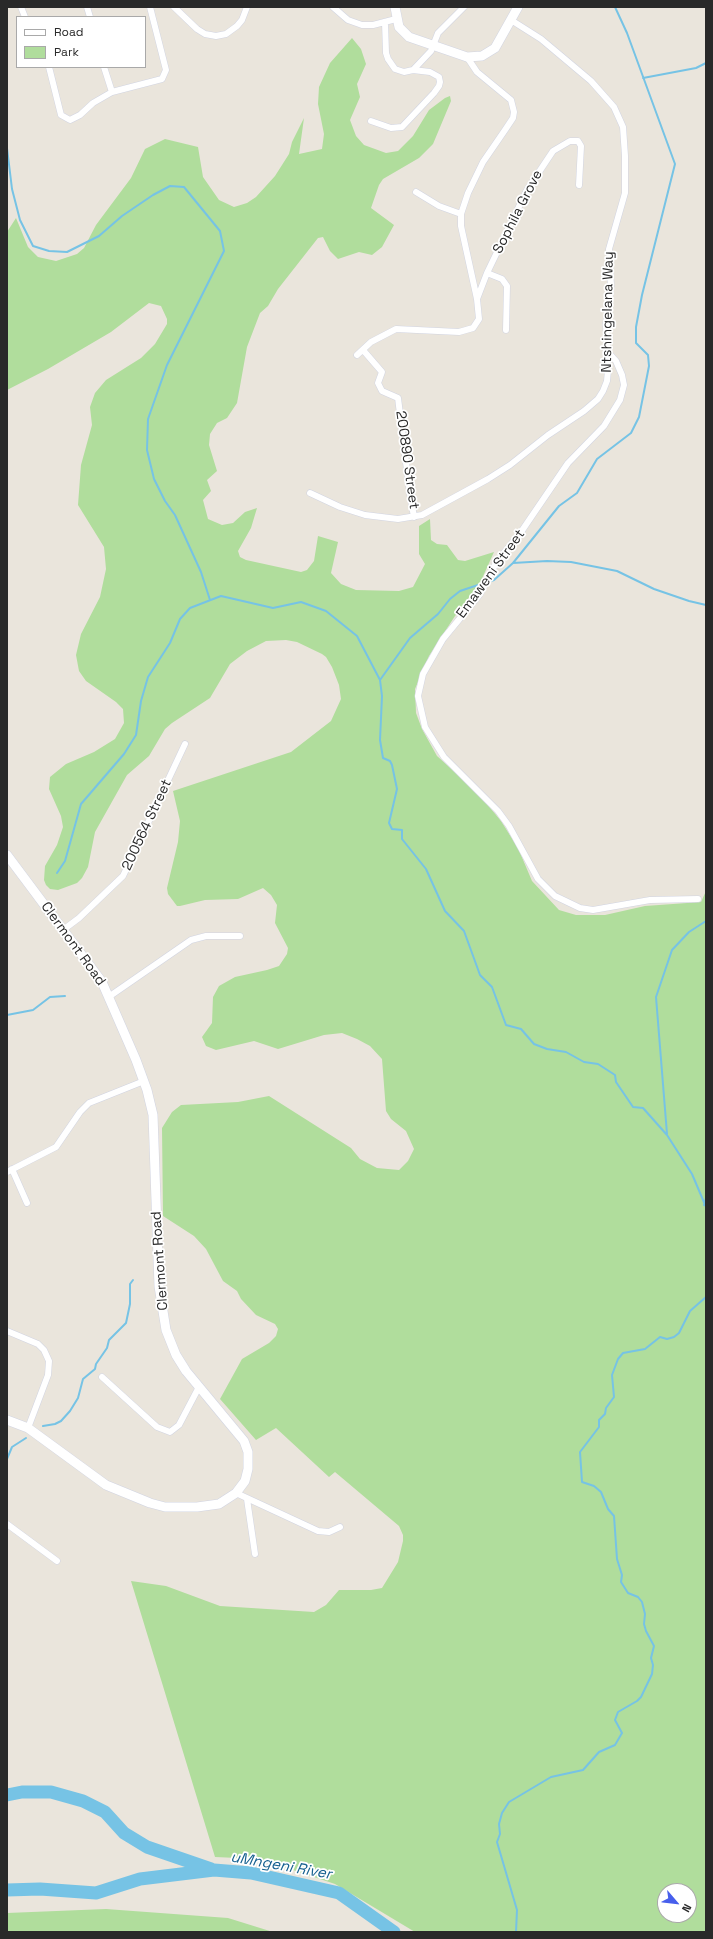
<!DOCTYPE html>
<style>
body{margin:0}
#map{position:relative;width:713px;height:1939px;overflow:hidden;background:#eae5dc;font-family:"Space Grotesk",sans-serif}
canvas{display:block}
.frame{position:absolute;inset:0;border:8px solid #292929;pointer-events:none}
.legend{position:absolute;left:16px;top:16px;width:130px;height:52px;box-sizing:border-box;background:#fff;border:1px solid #a9a9a9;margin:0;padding:5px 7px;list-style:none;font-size:12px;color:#292929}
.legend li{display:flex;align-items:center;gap:8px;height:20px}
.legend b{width:20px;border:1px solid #a9a9a9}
.north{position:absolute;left:657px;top:1883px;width:40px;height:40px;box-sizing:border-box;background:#fff;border:1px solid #a9a9a9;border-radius:50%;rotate:118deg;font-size:11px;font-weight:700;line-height:16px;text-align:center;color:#292929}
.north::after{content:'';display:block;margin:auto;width:14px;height:18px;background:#475fec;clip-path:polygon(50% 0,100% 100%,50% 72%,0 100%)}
</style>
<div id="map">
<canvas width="713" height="1939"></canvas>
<div class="frame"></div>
<ul class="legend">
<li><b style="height:5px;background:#fff"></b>Road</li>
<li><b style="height:11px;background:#b0dd9c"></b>Park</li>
</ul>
<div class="north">N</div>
</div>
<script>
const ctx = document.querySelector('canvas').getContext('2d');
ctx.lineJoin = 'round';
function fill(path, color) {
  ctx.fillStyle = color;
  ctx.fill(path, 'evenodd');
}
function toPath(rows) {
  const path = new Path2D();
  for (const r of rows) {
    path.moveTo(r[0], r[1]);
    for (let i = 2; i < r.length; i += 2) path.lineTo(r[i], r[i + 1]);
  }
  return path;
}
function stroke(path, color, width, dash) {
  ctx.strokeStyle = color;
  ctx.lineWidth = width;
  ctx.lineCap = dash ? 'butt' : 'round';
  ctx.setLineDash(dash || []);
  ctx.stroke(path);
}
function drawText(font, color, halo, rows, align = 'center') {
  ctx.font = font + ' "Space Grotesk",sans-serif';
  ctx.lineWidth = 3.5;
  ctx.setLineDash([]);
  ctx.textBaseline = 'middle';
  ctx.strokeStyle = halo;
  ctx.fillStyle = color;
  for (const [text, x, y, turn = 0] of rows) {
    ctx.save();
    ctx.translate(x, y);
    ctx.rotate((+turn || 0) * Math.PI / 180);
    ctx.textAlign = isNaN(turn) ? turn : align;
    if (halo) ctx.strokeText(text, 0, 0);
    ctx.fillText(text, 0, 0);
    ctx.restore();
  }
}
const green = toPath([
 [352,38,361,49,366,64,357,84,360,97,350,120,356,136,364,145,386,153,398,151,413,136,429,110,445,98,450,96,451,101,433,144,419,158,383,179,379,185,371,208,394,225,382,247,372,255,359,252,338,259,330,251,323,237,318,238,278,289,268,306,260,313,247,347,237,403,227,418,217,423,210,434,209,445,217,471,207,480,211,491,203,500,208,519,222,525,233,523,245,512,257,508,251,528,238,551,240,557,246,560,301,572,307,570,314,561,318,536,338,542,331,573,341,584,356,590,399,591,413,587,425,564,419,554,419,526,430,519,431,540,437,544,447,545,458,560,465,561,494,552,480,583,455,616,429,656,415,689,416,713,422,729,437,756,477,792,501,821,518,848,532,881,559,910,576,915,605,915,645,906,701,902,706,891,706,1932,415,1932,335,1884,260,1859,215,1857,131,1581,166,1586,220,1606,314,1612,326,1605,339,1590,371,1590,382,1588,398,1562,403,1541,403,1535,399,1526,335,1472,329,1477,276,1428,256,1440,220,1399,242,1359,269,1343,276,1336,278,1329,275,1324,256,1315,241,1299,237,1291,223,1281,206,1249,194,1236,163,1216,162,1128,172,1112,181,1105,238,1102,269,1096,351,1148,360,1159,377,1168,399,1170,408,1161,414,1149,406,1131,391,1119,386,1111,382,1059,370,1046,357,1039,342,1033,324,1035,278,1049,254,1041,216,1050,206,1046,202,1037,212,1023,213,997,219,986,235,977,267,970,279,966,287,954,288,948,275,923,277,905,271,895,263,888,238,899,205,900,180,906,177,906,168,894,167,888,178,842,180,821,173,791,291,752,331,721,341,699,339,685,332,667,326,657,322,654,297,642,286,640,266,641,247,651,230,664,210,698,172,723,165,729,149,756,127,775,95,832,88,867,82,878,77,883,58,890,50,889,46,885,44,880,45,866,57,845,63,827,61,816,49,789,50,777,66,764,94,752,115,739,124,723,123,709,116,702,86,681,79,671,76,655,81,634,100,597,106,569,104,547,78,505,81,465,92,425,90,407,95,393,106,380,141,358,155,344,167,324,167,319,161,306,149,303,111,332,48,369,7,390,7,232,16,218,28,247,38,257,56,261,77,254,84,248,96,225,131,178,145,149,165,139,198,147,203,177,219,200,234,207,247,203,256,197,275,176,289,154,292,142,304,118,299,154,322,149,324,134,318,104,319,87,330,63],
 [665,1891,689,1891,689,1915,665,1915],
 [106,1909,228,1918,273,1932,7,1932,7,1913]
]);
const stream = toPath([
 [643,78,696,68,706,63],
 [7,148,12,189,20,220,33,246,49,251,67,252,99,236,122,216,153,195,170,186,184,187,220,231,224,251,167,365,148,419,147,450,154,479,165,501,175,515,201,572,210,600],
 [513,563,547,561,571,562,617,571,654,589,689,601,706,605],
 [488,582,494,580,513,563,559,506,577,493,597,459,631,433,639,417,649,366,648,355,636,343,636,327,642,295,675,164,627,33,615,7],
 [380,680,410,638,438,614,450,599,460,591,484,583],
 [57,873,65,861,81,804,124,754,136,735,141,701,148,677,170,643,180,619,190,608,221,596,273,608,301,602,326,611,357,636,380,680,382,696,380,740,383,758,390,761,392,765,397,789,389,823,392,829,402,830,402,839,426,869,445,911,464,931,480,975,492,987,506,1025,521,1029,534,1044,547,1049,566,1052,584,1062,598,1064,615,1075,616,1082,633,1107,643,1108,667,1135,692,1174,706,1207],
 [7,1015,33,1010,50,997,65,996],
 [667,1134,656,997,672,950,689,932,706,921],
 [704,1205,706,1198],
 [43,1426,55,1424,61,1421,70,1411,78,1398,83,1379,95,1369,96,1364,107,1348,109,1340,126,1323,130,1304,130,1284,133,1280],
 [7,1459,12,1447,26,1438],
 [516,1932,517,1910,497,1842,500,1834,499,1824,502,1813,509,1802,551,1777,583,1770,599,1752,615,1745,622,1733,615,1720,618,1712,637,1701,641,1697,652,1674,653,1665,651,1658,654,1646,646,1631,644,1624,645,1614,642,1602,638,1597,628,1593,621,1582,622,1575,617,1559,614,1516,608,1509,601,1492,594,1486,582,1482,580,1452,599,1427,599,1420,605,1414,606,1408,614,1397,612,1375,618,1359,623,1353,645,1349,660,1337,667,1339,674,1337,679,1333,690,1311,706,1297]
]);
const river = toPath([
 [7,1795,22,1792,51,1792,83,1801,105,1812,124,1833,147,1847,211,1869],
 [7,1890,40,1889,96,1893,140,1879,214,1870,251,1873,339,1893,394,1932]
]);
const street = toPath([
 [21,7,25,17],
 [87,7,90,17],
 [174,7,197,29,205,34,216,36,226,34,237,26,242,20,247,7],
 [333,7,348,20,362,25,373,25,396,19],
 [49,67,61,115,70,120,80,115,93,103,112,92,162,79,166,70,150,7],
 [104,67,112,92],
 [413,70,431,51,438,33,464,7],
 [371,121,391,128,402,127,434,93,439,86,440,82,439,77,430,72,413,70,404,72,395,69,388,59,386,53,385,22],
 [416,192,439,206,461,214],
 [487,273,502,279,507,286,506,330],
 [477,299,487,273,527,190,553,151,570,141,578,141,581,146,579,185],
 [363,350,382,372,378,383,382,391,398,398,410,494,414,517],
 [607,351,616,361,622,375,624,385,620,400,604,426,568,463,521,532,496,563,480,594,443,639,423,674,418,696,425,727,444,757,498,811,509,826,538,879,555,896,580,908,593,910,650,900,698,899],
 [357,355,371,342,396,329,459,332,473,328,479,319,477,299,461,226,461,214,468,193,483,162,505,130,513,118,514,112,511,100,477,72,467,57],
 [310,493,340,507,365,515,398,519,422,515,488,479,510,465,548,435,584,411,598,399,603,391,607,381,608,370,606,324,611,286,609,249,625,193,625,156,623,127,614,107,591,81,541,39,511,20],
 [63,930,79,918,123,876,185,744],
 [110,996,191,940,206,936,240,936],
 [12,1169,27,1203],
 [7,1172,56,1147,80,1112,89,1103,144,1081],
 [7,1331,38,1344,44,1350,49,1361,48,1375,28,1428],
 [102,1377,157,1427,170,1432,179,1425,199,1387],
 [236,1493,318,1531,329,1532,340,1527],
 [247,1499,255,1554],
 [7,1524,57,1561]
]);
const secondary = toPath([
 [395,7,399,27,409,37,467,57,482,56,495,48,518,7],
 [7,855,102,982,136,1060,147,1090,153,1115,159,1286,166,1330,176,1355,186,1371,244,1441,248,1452,248,1469,245,1481,236,1493,219,1504,197,1507,165,1507,150,1503,106,1485,28,1428,7,1420]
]);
const streetNames = [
 ["Sophila Grove",518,212,-63],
 ["Ntshingelana Way",608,312,-89],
 ["200890 Street",407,460,82],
 ["Emaweni Street",491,574,-54],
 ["200564 Street",147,825,-65],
 ["Clermont Road",73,944,54],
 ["Clermont Road",160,1261,-94]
];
const waterNames = [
 ["uMngeni River",281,1866,10]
];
fill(green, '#b0dd9c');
stroke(stream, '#76c3e5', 2);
stroke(river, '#76c3e5', 13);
stroke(street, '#d1d4e1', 7);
stroke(secondary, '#d1d4e1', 10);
stroke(street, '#fff', 6);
stroke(secondary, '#fff', 9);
drawText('14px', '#292929', '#fff', streetNames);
drawText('italic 15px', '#176190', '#fff', waterNames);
</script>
